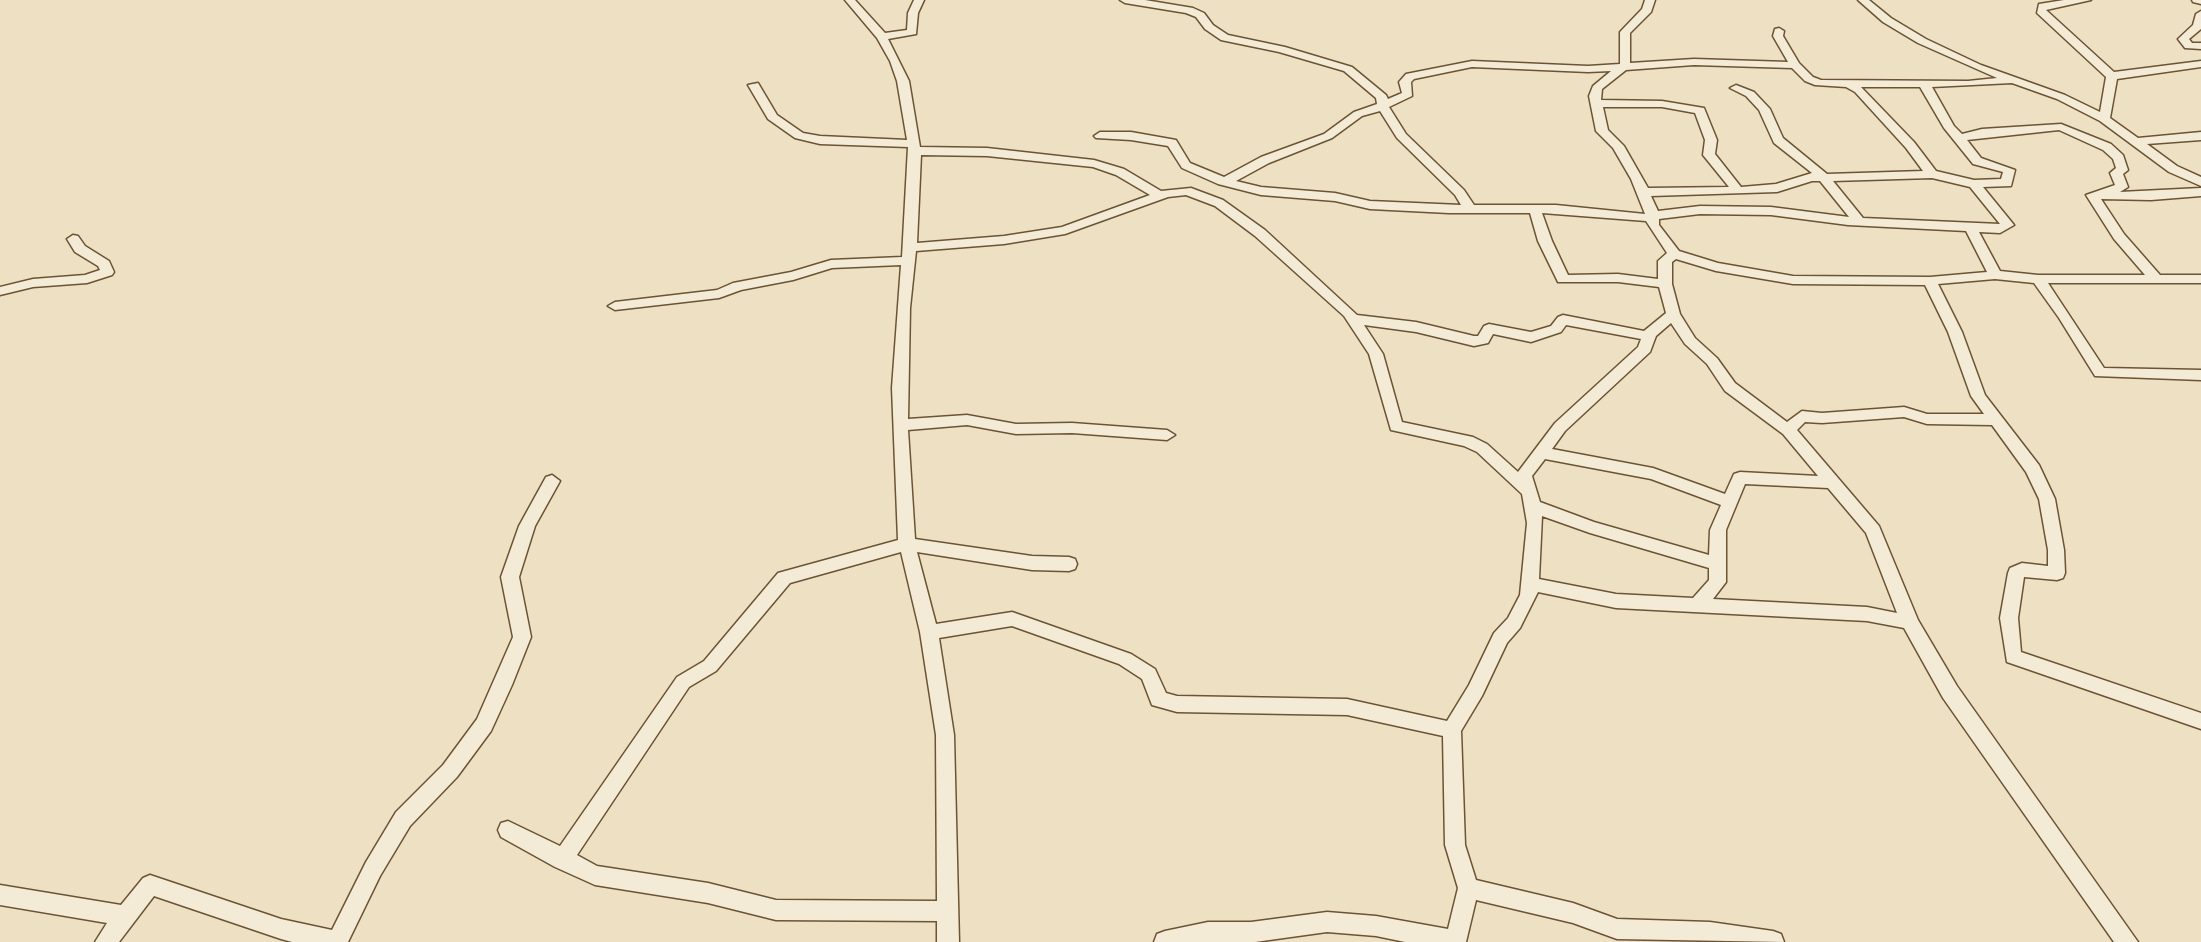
<!DOCTYPE html>
<style>
body{margin:0}
canvas{display:block;background:#eee0c2}
</style>
<canvas width="2201" height="942"></canvas>
<script>
const ctx = document.querySelector('canvas').getContext('2d');
ctx.lineJoin = 'round';
function toPath(rows) {
  const path = new Path2D();
  for (const r of rows) {
    path.moveTo(r[0], r[1]);
    for (let i = 2; i < r.length; i += 2) path.lineTo(r[i], r[i + 1]);
  }
  return path;
}
function stroke(path, color, width, dash) {
  ctx.strokeStyle = color;
  ctx.lineWidth = width;
  ctx.lineCap = dash ? 'butt' : 'round';
  ctx.setLineDash(dash || []);
  ctx.stroke(path);
}
function fill(path, color) {
  ctx.fillStyle = color;
  ctx.fill(path, 'evenodd');
}
const minor = toPath([
 [845,0,855,0,885,33,907,30,908,13,914,0,924,0,918,13,916,34,888,39,909,81,920,147,987,148,1094,160,1124,169,1161,191,1191,188,1223,200,1265,230,1357,315,1416,322,1474,336,1478,336,1484,326,1489,324,1531,332,1551,326,1558,317,1563,315,1644,331,1666,313,1659,287,1618,282,1558,282,1538,241,1530,213,1449,213,1370,209,1335,201,1261,195,1218,184,1182,168,1168,146,1131,140,1096,138,1094,136,1100,132,1131,132,1176,140,1190,163,1224,177,1261,157,1324,134,1354,112,1377,104,1376,98,1344,71,1279,52,1221,40,1205,29,1196,17,1186,13,1125,3,1120,0,1145,0,1193,8,1204,13,1213,25,1228,35,1285,47,1352,67,1386,95,1388,99,1402,93,1399,82,1406,74,1472,61,1588,66,1620,64,1620,32,1642,9,1645,0,1655,0,1651,12,1630,33,1630,63,1694,59,1788,62,1773,36,1775,29,1779,28,1784,31,1783,36,1799,63,1813,77,1821,80,1968,81,1997,78,1918,43,1883,22,1858,0,1869,0,1891,18,1926,39,1981,65,2065,95,2100,112,2106,77,2037,13,2039,4,2064,0,2091,0,2046,10,2114,72,2201,61,2201,67,2117,79,2110,118,2138,138,2201,132,2201,140,2147,144,2177,166,2201,177,2201,186,2169,172,2100,121,2057,99,2012,83,1932,87,1954,126,1962,134,1982,129,2061,124,2111,144,2123,155,2128,170,2123,174,2128,187,2120,192,2201,188,2201,196,2151,200,2101,199,2124,234,2160,275,2201,275,2201,283,2048,283,2104,368,2201,370,2201,380,2095,376,2059,318,2034,283,1995,279,1938,284,1962,332,1985,395,2039,465,2055,499,2064,550,2065,573,2063,578,2057,580,2024,577,2018,618,2021,652,2201,713,2201,729,2007,662,2000,618,2008,573,2010,568,2022,563,2048,566,2048,550,2039,499,2026,472,1992,425,1927,424,1904,417,1822,423,1805,422,1797,430,1879,526,1918,620,1957,686,2138,942,2114,942,1943,698,1904,628,1867,621,1616,608,1538,592,1520,628,1507,643,1482,696,1461,731,1465,845,1476,880,1573,903,1617,919,1710,922,1773,931,1781,934,1784,942,1617,939,1573,923,1476,900,1466,942,1405,942,1376,936,1327,932,1255,942,1154,942,1157,934,1165,931,1208,922,1251,922,1327,912,1376,916,1448,929,1458,888,1445,845,1443,736,1347,715,1177,712,1152,705,1142,679,1119,664,1012,626,939,638,954,735,959,942,937,942,937,921,776,920,708,903,595,885,555,867,501,837,498,830,501,823,508,821,560,846,677,677,704,661,778,573,898,540,892,388,901,265,832,268,793,280,741,290,719,298,615,310,608,306,615,302,717,290,733,283,791,272,831,260,902,257,908,147,820,144,795,138,768,119,748,85,758,83,777,115,803,133,820,136,907,140,897,81,890,61,877,38,845,0],
 [1694,65,1792,68,1805,81,1815,85,1846,87,1855,92,1906,148,1923,171,1827,174,1783,138,1770,109,1754,92,1736,85,1730,88,1746,96,1759,110,1774,143,1812,173,1776,184,1741,187,1715,154,1717,140,1704,108,1662,101,1601,100,1602,89,1626,70,1694,65],
 [1472,67,1588,72,1611,71,1593,86,1589,96,1596,131,1613,148,1631,179,1645,214,1556,205,1474,205,1464,190,1406,134,1389,107,1412,96,1411,82,1414,79,1472,67],
 [1861,87,1920,87,1944,128,1973,164,2003,172,2001,179,1974,180,1936,171,1914,142,1861,87],
 [1603,107,1662,107,1695,113,1705,140,1703,155,1729,187,1648,188,1624,146,1608,130,1603,107],
 [1380,111,1397,138,1455,195,1461,205,1370,201,1335,193,1261,187,1236,181,1269,163,1332,138,1362,116,1380,111],
 [2059,130,2103,150,2113,159,2116,168,2110,173,2115,185,2086,195,2114,239,2145,275,2038,275,2000,271,1979,232,2000,233,2014,225,1983,187,2011,186,2015,170,1981,158,1967,140,2059,130],
 [921,155,987,156,1093,167,1116,175,1150,195,1062,227,1004,236,917,243,921,155],
 [1932,178,1970,187,2000,224,1863,218,1833,181,1932,178],
 [1812,181,1820,181,1849,217,1771,207,1700,206,1658,211,1651,196,1777,192,1812,181],
 [1186,195,1215,206,1255,236,1344,316,1369,354,1391,430,1464,446,1477,452,1522,494,1527,523,1520,595,1508,618,1494,633,1469,685,1447,721,1347,699,1177,696,1166,693,1155,669,1131,654,1012,612,936,624,917,552,1032,570,1069,571,1075,569,1077,564,1075,559,1069,557,1032,556,915,539,908,430,967,425,1016,434,1072,433,1167,440,1175,435,1167,430,1072,423,1016,424,967,415,908,419,910,308,916,251,1004,244,1065,234,1168,197,1186,195],
 [1542,213,1646,221,1667,253,1658,261,1658,279,1618,274,1568,275,1552,241,1542,213],
 [1700,214,1771,215,1848,225,1966,231,1987,272,1930,277,1793,276,1718,263,1679,251,1659,225,1659,219,1700,214],
 [1676,259,1716,271,1793,284,1925,285,1948,332,1971,396,1984,414,1927,414,1904,407,1822,413,1802,411,1787,422,1735,383,1717,358,1695,338,1680,314,1672,284,1672,262,1676,259],
 [1671,323,1685,344,1707,364,1725,391,1783,434,1818,476,1740,472,1734,474,1725,494,1653,468,1552,449,1565,431,1650,352,1656,336,1671,323],
 [1364,325,1416,332,1474,346,1488,343,1493,334,1531,342,1561,332,1566,325,1641,339,1638,347,1555,423,1518,472,1487,444,1473,437,1402,422,1383,354,1364,325],
 [1545,459,1651,479,1721,505,1710,530,1709,555,1594,522,1540,502,1532,476,1545,459],
 [1745,484,1828,488,1866,533,1897,613,1867,607,1713,599,1726,582,1726,530,1745,484],
 [1542,516,1590,533,1709,568,1709,580,1693,598,1616,594,1539,579,1542,516],
 [901,552,920,632,936,735,937,901,776,900,708,883,597,866,577,855,689,687,716,671,790,583,901,552],
 [2192,0,2201,0,2201,4,2193,2,2192,0],
 [2201,11,2201,29,2189,39,2192,43,2201,43,2201,49,2185,48,2178,39,2193,25,2196,14,2201,11],
 [73,235,78,236,85,246,109,261,114,272,112,275,87,283,33,287,0,295,0,287,33,279,85,275,100,270,98,266,75,252,67,239,73,235],
 [552,475,560,481,535,526,519,577,531,637,512,685,491,731,457,777,410,826,380,876,348,942,292,942,281,939,154,896,119,942,95,942,107,923,0,905,0,885,121,905,143,878,150,875,281,919,332,930,366,862,396,812,443,765,477,719,513,637,501,577,519,526,546,477,552,475]
]);
stroke(minor, '#6b5434', 3);
fill(minor, '#f4ebd7');
</script>
